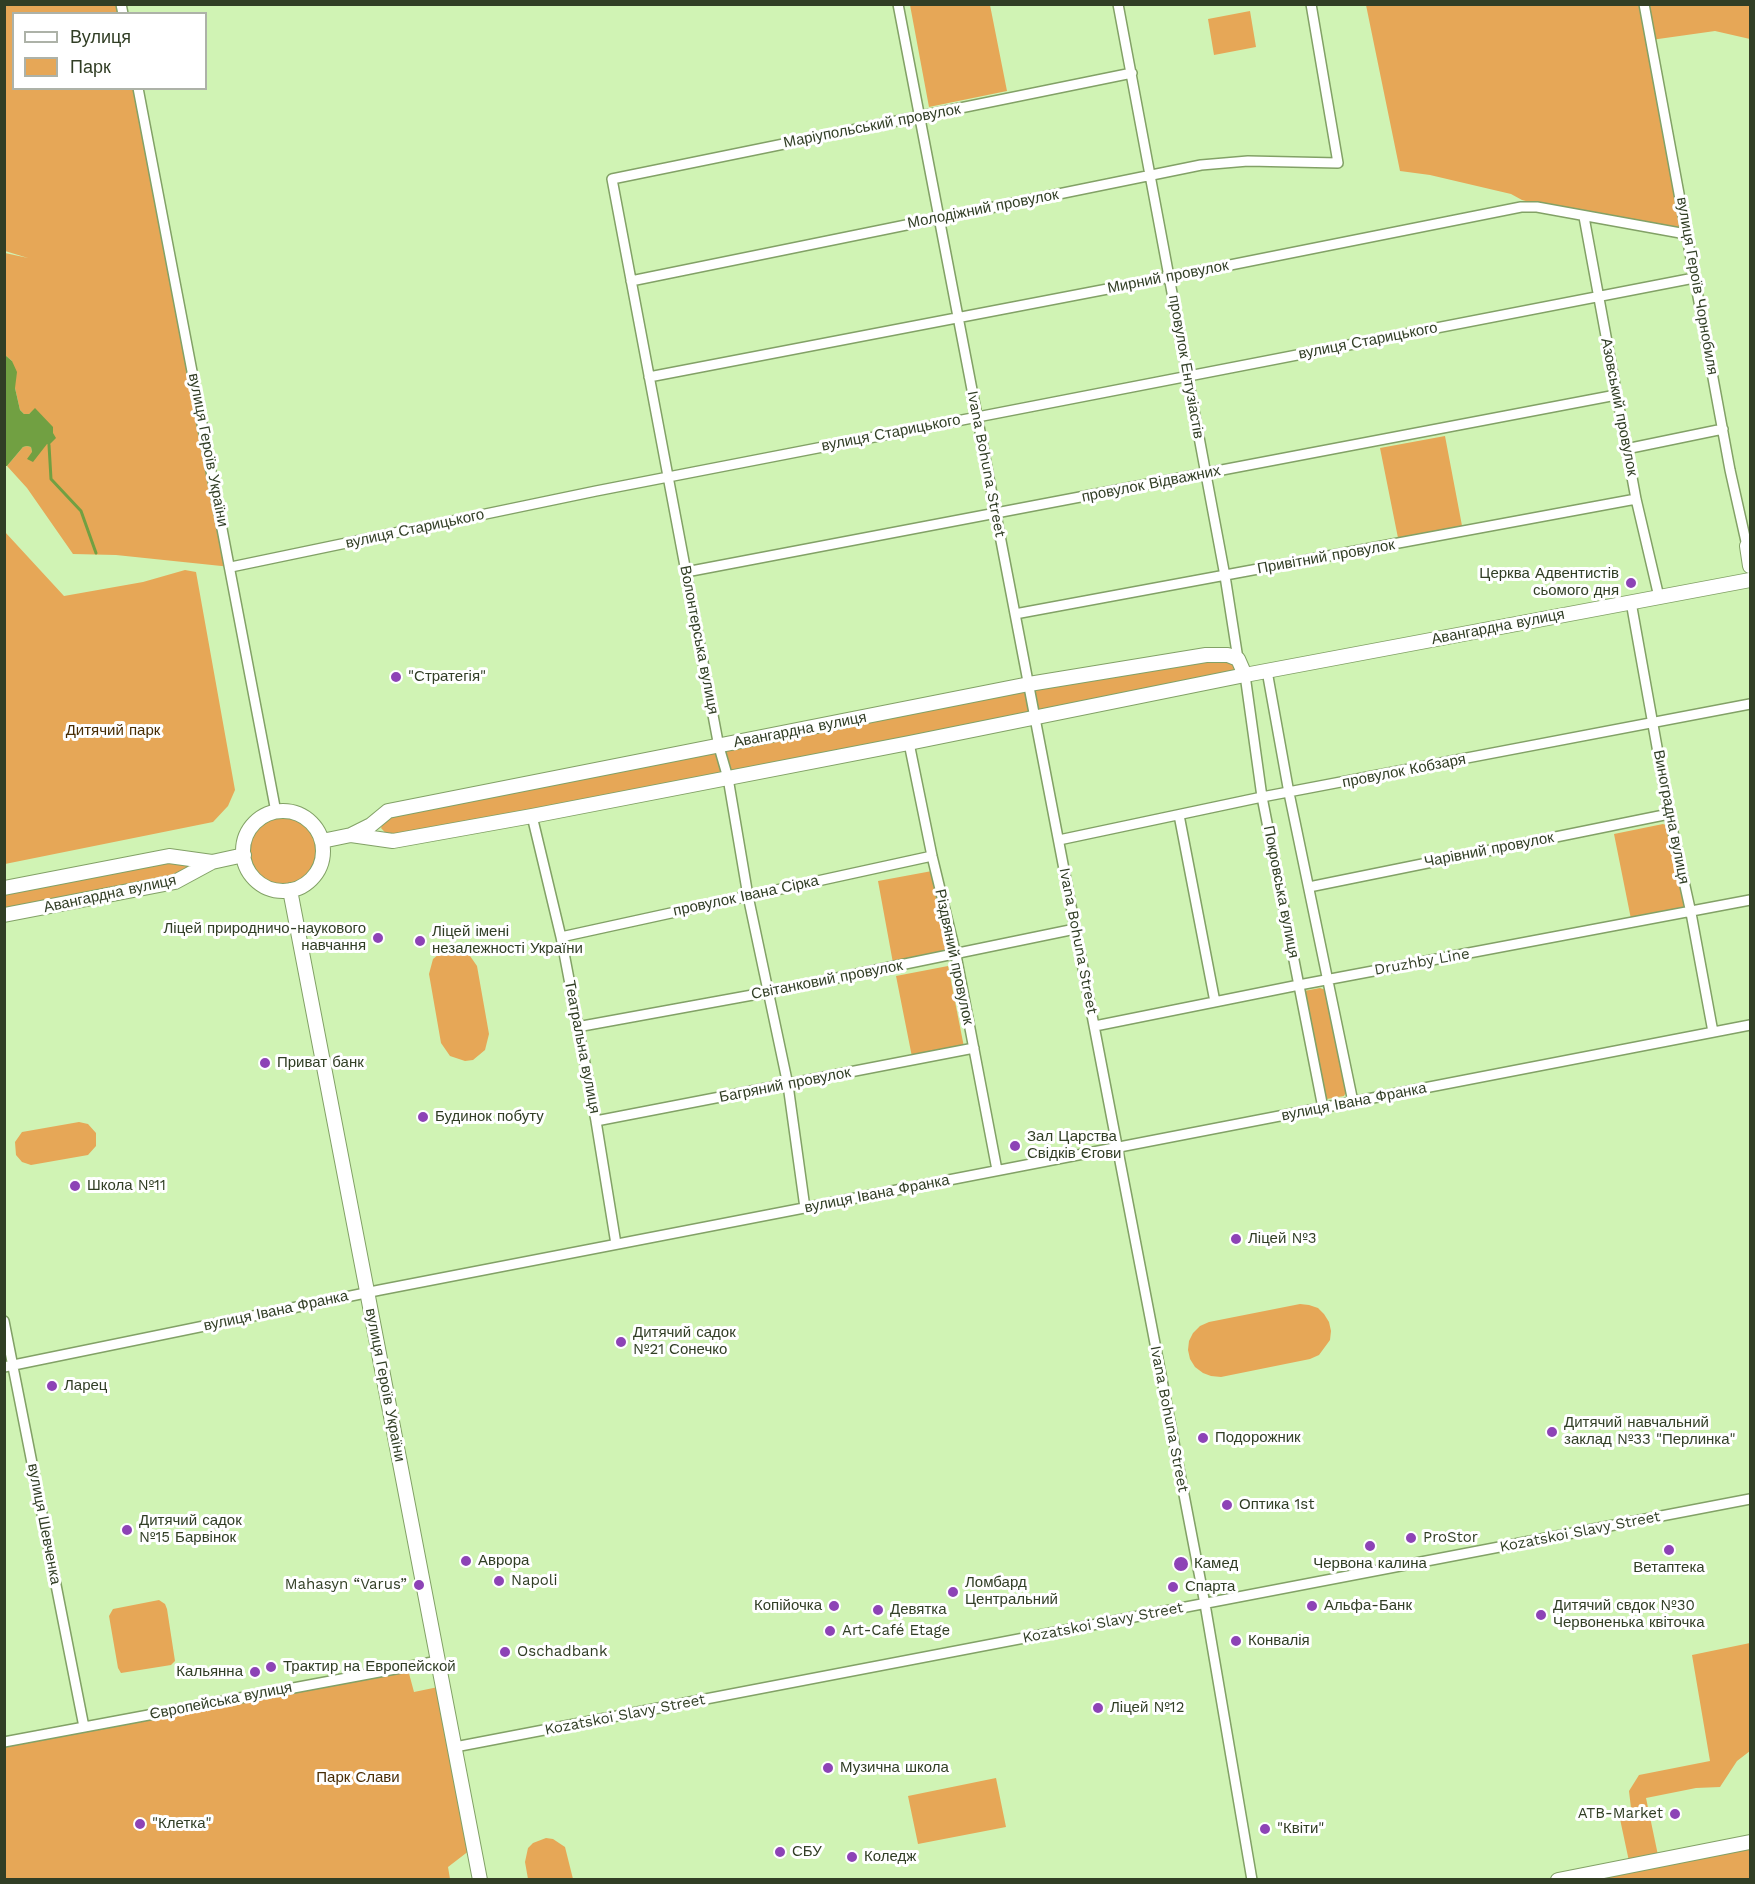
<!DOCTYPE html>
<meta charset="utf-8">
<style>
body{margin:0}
#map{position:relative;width:1755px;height:1884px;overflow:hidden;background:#d0f3b4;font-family:"Work Sans",sans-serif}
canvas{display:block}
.frame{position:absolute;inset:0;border:6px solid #313e25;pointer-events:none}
.legend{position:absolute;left:12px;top:12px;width:195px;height:78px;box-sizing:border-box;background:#fff;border:2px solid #adb2a8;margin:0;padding:8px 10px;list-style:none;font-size:18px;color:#313e25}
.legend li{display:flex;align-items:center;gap:12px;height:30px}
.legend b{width:30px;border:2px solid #adb2a8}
</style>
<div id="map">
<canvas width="1755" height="1884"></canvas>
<div class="frame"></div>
<ul class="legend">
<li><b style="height:8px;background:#fff"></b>Вулиця</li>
<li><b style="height:16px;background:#e6a757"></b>Парк</li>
</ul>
</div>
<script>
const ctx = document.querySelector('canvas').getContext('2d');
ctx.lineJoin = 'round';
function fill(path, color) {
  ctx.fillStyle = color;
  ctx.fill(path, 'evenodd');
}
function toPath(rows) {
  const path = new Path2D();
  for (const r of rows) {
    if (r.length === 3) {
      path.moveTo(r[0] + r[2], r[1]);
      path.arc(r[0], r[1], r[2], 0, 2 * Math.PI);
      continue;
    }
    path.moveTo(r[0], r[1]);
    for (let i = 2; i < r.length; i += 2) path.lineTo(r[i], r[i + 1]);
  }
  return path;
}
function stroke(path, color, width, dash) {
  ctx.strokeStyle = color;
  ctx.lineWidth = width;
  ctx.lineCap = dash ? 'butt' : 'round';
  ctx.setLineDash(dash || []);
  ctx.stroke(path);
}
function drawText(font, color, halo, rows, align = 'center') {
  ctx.font = font + ' "Work Sans",sans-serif';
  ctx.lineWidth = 6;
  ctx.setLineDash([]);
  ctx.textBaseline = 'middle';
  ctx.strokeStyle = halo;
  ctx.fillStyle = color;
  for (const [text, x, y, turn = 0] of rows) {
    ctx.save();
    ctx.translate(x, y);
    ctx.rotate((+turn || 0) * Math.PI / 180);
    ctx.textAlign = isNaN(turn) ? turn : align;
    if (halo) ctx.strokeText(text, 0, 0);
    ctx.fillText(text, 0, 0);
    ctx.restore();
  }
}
const green = toPath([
 [4,5,121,5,123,13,14,14,14,88,138,89,231,567,116,555,73,554,27,488,7,466,23,447,27,446,31,447,32,452,41,450,53,433,52,427,35,409,29,414,24,414,20,410,15,388,12,361,5,355,5,253,28,258,5,251],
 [910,5,990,5,1007,91,929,107],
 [1366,5,1641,5,1681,231,1545,206,1522,200,1511,194,1430,175,1400,171],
 [1644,5,1750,5,1750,39,1715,31,1651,40],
 [1250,11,1256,47,1214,55,1208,19],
 [1445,436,1463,531,1399,543,1380,448],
 [5,532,64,596,143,582,185,570,196,572,235,790,228,806,213,822,5,864],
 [1228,655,1245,675,393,841,381,828,388,811,719,747],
 [284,850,35],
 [1663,824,1670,827,1686,909,1632,924,1614,834],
 [169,856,212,862,183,878,5,915,5,888],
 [932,871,947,955,893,963,878,881],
 [453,948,468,953,477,966,489,1034,485,1050,473,1060,465,1061,450,1056,441,1043,429,974,433,959,445,949],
 [948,966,964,1047,912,1057,896,976],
 [1320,988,1326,990,1347,1090,1344,1096,1321,1100,1299,992],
 [79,1122,88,1124,96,1133,96,1146,88,1155,31,1165,22,1162,16,1155,15,1142,22,1132],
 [1300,1304,1309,1305,1318,1308,1324,1314,1329,1322,1331,1331,1330,1340,1319,1355,1310,1359,1221,1377,1211,1376,1203,1373,1195,1367,1190,1359,1188,1350,1189,1341,1193,1333,1200,1326,1209,1322],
 [159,1600,165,1604,167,1609,175,1661,171,1665,121,1673,118,1668,109,1616,113,1609],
 [1750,1643,1750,1751,1737,1761,1720,1787,1696,1788,1646,1798,1659,1860,1630,1866,1620,1819,1631,1808,1629,1791,1639,1775,1710,1761,1692,1655],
 [407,1666,414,1692,443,1686,474,1847,448,1867,450,1879,5,1880,5,1742],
 [996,1778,1006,1827,918,1844,908,1796],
 [546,1838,553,1839,565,1847,573,1879,528,1879,525,1862,528,1848,533,1843],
 [1750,1848,1750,1879,1592,1879]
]);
const water = toPath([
 [5,355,12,361,17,372,15,388,20,410,24,414,29,414,35,408,53,427,53,433,56,438,49,445,47,444,33,462,27,459,32,452,31,447,27,446,23,447,7,466,4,466]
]);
const stream = toPath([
 [49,445,51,479,81,511,96,553]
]);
const street = toPath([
 [121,4,123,14],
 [898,4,1205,1604,1252,1880],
 [1118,4,1225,576,1238,659],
 [1644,4,1730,470,1747,546],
 [138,88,276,812],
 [1584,217,1636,499,1659,597],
 [631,281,1201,165,1248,161,1338,163,1311,4],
 [649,377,1170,277,1521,207,1537,207,1686,234],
 [1626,449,1723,429],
 [231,567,596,491,1694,278],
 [686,572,1616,395],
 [1631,602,1669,814,1691,913,1713,1032],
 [1015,614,1636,499],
 [1267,671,1289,793,1353,1102],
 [1245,675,1262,797,1323,1108],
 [909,743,932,856,956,955,997,1170],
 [1179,815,1215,1002],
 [532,816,561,937,596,1121,616,1244],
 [1059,840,1262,797,1750,704],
 [1309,887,1669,814],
 [561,937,932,856],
 [1095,1026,1299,985,1750,900],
 [577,1027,769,992,1075,929],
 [596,1121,974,1048],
 [805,1208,788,1085,748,896,728,778,719,747,612,179,1132,73],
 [4,1321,84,1727],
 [4,1367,380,1290,1750,1025],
 [4,1742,438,1661],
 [455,1747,1750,1499]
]);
const secondary = toPath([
 [1750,545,1747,546,1750,566],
 [283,851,40],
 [351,835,371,825,388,811,1029,684,1206,655,1228,655,1238,659,1245,675,1750,580],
 [322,841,351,835,393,841,532,816,909,743,1245,675],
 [4,888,169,856,212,862],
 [290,890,480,1880],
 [4,915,175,882,212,862,244,855],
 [1558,1880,1750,1842]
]);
const markers = [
 [1631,583,6,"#8d43b6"],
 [396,677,6,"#8d43b6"],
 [378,938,6,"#8d43b6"],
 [420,941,6,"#8d43b6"],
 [265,1063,6,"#8d43b6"],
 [423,1117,6,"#8d43b6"],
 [1015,1146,6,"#8d43b6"],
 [75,1186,6,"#8d43b6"],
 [1236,1239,6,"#8d43b6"],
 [621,1342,6,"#8d43b6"],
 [52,1386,6,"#8d43b6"],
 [1552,1432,6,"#8d43b6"],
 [1203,1438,6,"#8d43b6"],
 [1227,1505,6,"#8d43b6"],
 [127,1530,6,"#8d43b6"],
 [1411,1538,6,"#8d43b6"],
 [1370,1546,6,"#8d43b6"],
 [1669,1550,6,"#8d43b6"],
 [466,1561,6,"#8d43b6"],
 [1181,1564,8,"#8d43b6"],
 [499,1581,6,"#8d43b6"],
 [419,1585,6,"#8d43b6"],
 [1173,1587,6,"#8d43b6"],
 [953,1592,6,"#8d43b6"],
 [834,1606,6,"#8d43b6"],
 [1312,1606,6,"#8d43b6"],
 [878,1610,6,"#8d43b6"],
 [1541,1615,6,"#8d43b6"],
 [830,1631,6,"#8d43b6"],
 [1236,1641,6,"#8d43b6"],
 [505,1652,6,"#8d43b6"],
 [271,1667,6,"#8d43b6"],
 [255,1672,6,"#8d43b6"],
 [1098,1708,6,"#8d43b6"],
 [828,1768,6,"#8d43b6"],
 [1675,1814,6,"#8d43b6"],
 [140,1824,6,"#8d43b6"],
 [1265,1829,6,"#8d43b6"],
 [780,1852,6,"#8d43b6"],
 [852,1857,6,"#8d43b6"]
];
const streetNames = [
 ["Маріупольський провулок",872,126,-11],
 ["Молодіжний провулок",983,209,-11],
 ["Мирний провулок",1168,277,-11],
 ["вулиця Героїв Чорнобиля",1697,286,80],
 ["вулиця Старицького",1368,341,-11],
 ["провулок Ентузіастів",1186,367,80],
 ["Азовський провулок",1619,407,79],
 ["вулиця Старицького",891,433,-11],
 ["вулиця Героїв України",208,450,79],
 ["Ivana Bohuna Street",986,464,79],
 ["провулок Відважних",1151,484,-11],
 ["вулиця Старицького",415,529,-12],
 ["Привітний провулок",1326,557,-10],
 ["Авангардна вулиця",1498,627,-11],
 ["Волонтерська вулиця",699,640,79],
 ["Авангардна вулиця",800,730,-11],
 ["провулок Кобзаря",1404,771,-11],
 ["Виноградна вулиця",1671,817,79],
 ["Чарівний провулок",1489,850,-11],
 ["Покровська вулиця",1281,892,79],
 ["Авангардна вулиця",110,894,-12],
 ["провулок Івана Сірка",746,896,-12],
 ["Ivana Bohuna Street",1078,941,79],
 ["Різдвяний провулок",954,957,78],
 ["Druzhby Line",1422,962,-10],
 ["Світанковий провулок",827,980,-11],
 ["Театральна вулиця",582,1047,79],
 ["Багряний провулок",785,1085,-11],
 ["вулиця Івана Франка",1354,1102,-11],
 ["вулиця Івана Франка",877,1194,-11],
 ["вулиця Івана Франка",276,1311,-12],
 ["вулиця Героїв України",385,1385,79],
 ["Ivana Bohuna Street",1169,1419,79],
 ["вулиця Шевченка",44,1524,79],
 ["Kozatskoi Slavy Street",1580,1532,-11],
 ["Kozatskoi Slavy Street",1103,1623,-11],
 ["Європейська вулиця",221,1701,-11],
 ["Kozatskoi Slavy Street",625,1715,-11]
];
const poiNames = [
 ["Церква Адвентистів",1619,574,"right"],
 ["сьомого дня",1619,591,"right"],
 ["\"Стратегія\"",408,677],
 ["Ліцей природничо-наукового",366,929,"right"],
 ["навчання",366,946,"right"],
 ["Ліцей імені",432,932],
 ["незалежності України",432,949],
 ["Приват банк",277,1063],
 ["Будинок побуту",435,1117],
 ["Зал Царства",1027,1137],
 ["Свідків Єгови",1027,1154],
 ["Школа №11",87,1186],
 ["Ліцей №3",1248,1239],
 ["Дитячий садок",633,1333],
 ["№21 Сонечко",633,1350],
 ["Ларец",64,1386],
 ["Дитячий навчальний",1564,1423],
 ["заклад №33 \"Перлинка\"",1564,1440],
 ["Подорожник",1215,1438],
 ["Оптика 1st",1239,1505],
 ["Дитячий садок",139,1521],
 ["№15 Барвінок",139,1538],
 ["ProStor",1423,1538],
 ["Аврора",478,1561],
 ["Камед",1194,1564],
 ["Червона калина",1370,1564,"center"],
 ["Ветаптека",1669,1568,"center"],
 ["Napoli",511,1581],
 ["Ломбард",965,1583],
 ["Центральний",965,1600],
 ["Mahasyn “Varus”",407,1585,"right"],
 ["Спарта",1185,1587],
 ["Копійочка",822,1606,"right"],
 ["Альфа-Банк",1324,1606],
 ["Дитячий свдок №30",1553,1606],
 ["Червоненька квіточка",1553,1623],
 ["Девятка",890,1610],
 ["Art-Café Etage",842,1631],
 ["Конвалія",1248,1641],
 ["Oschadbank",517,1652],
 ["Трактир на Европейской",283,1667],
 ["Кальянна",243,1672,"right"],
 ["Ліцей №12",1110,1708],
 ["Музична школа",840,1768],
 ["ATB-Market",1663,1814,"right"],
 ["\"Клетка\"",152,1824],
 ["\"Квіти\"",1277,1829],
 ["СБУ",792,1852],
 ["Коледж",864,1857]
];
const parkNames = [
 ["Дитячий парк",113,731],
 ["Парк Слави",358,1778]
];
fill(green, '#e6a757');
fill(water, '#71a042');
stroke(stream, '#71a042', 3);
stroke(street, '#82a166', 12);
stroke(secondary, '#82a166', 16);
stroke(street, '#fff', 9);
stroke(secondary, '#fff', 14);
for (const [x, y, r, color] of markers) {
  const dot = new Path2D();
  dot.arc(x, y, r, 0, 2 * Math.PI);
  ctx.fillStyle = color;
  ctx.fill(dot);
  stroke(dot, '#fff', 2);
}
drawText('15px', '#313e25', '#fff', streetNames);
drawText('15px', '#313e25', '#fff', poiNames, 'left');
drawText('15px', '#482d04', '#fff', parkNames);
</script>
